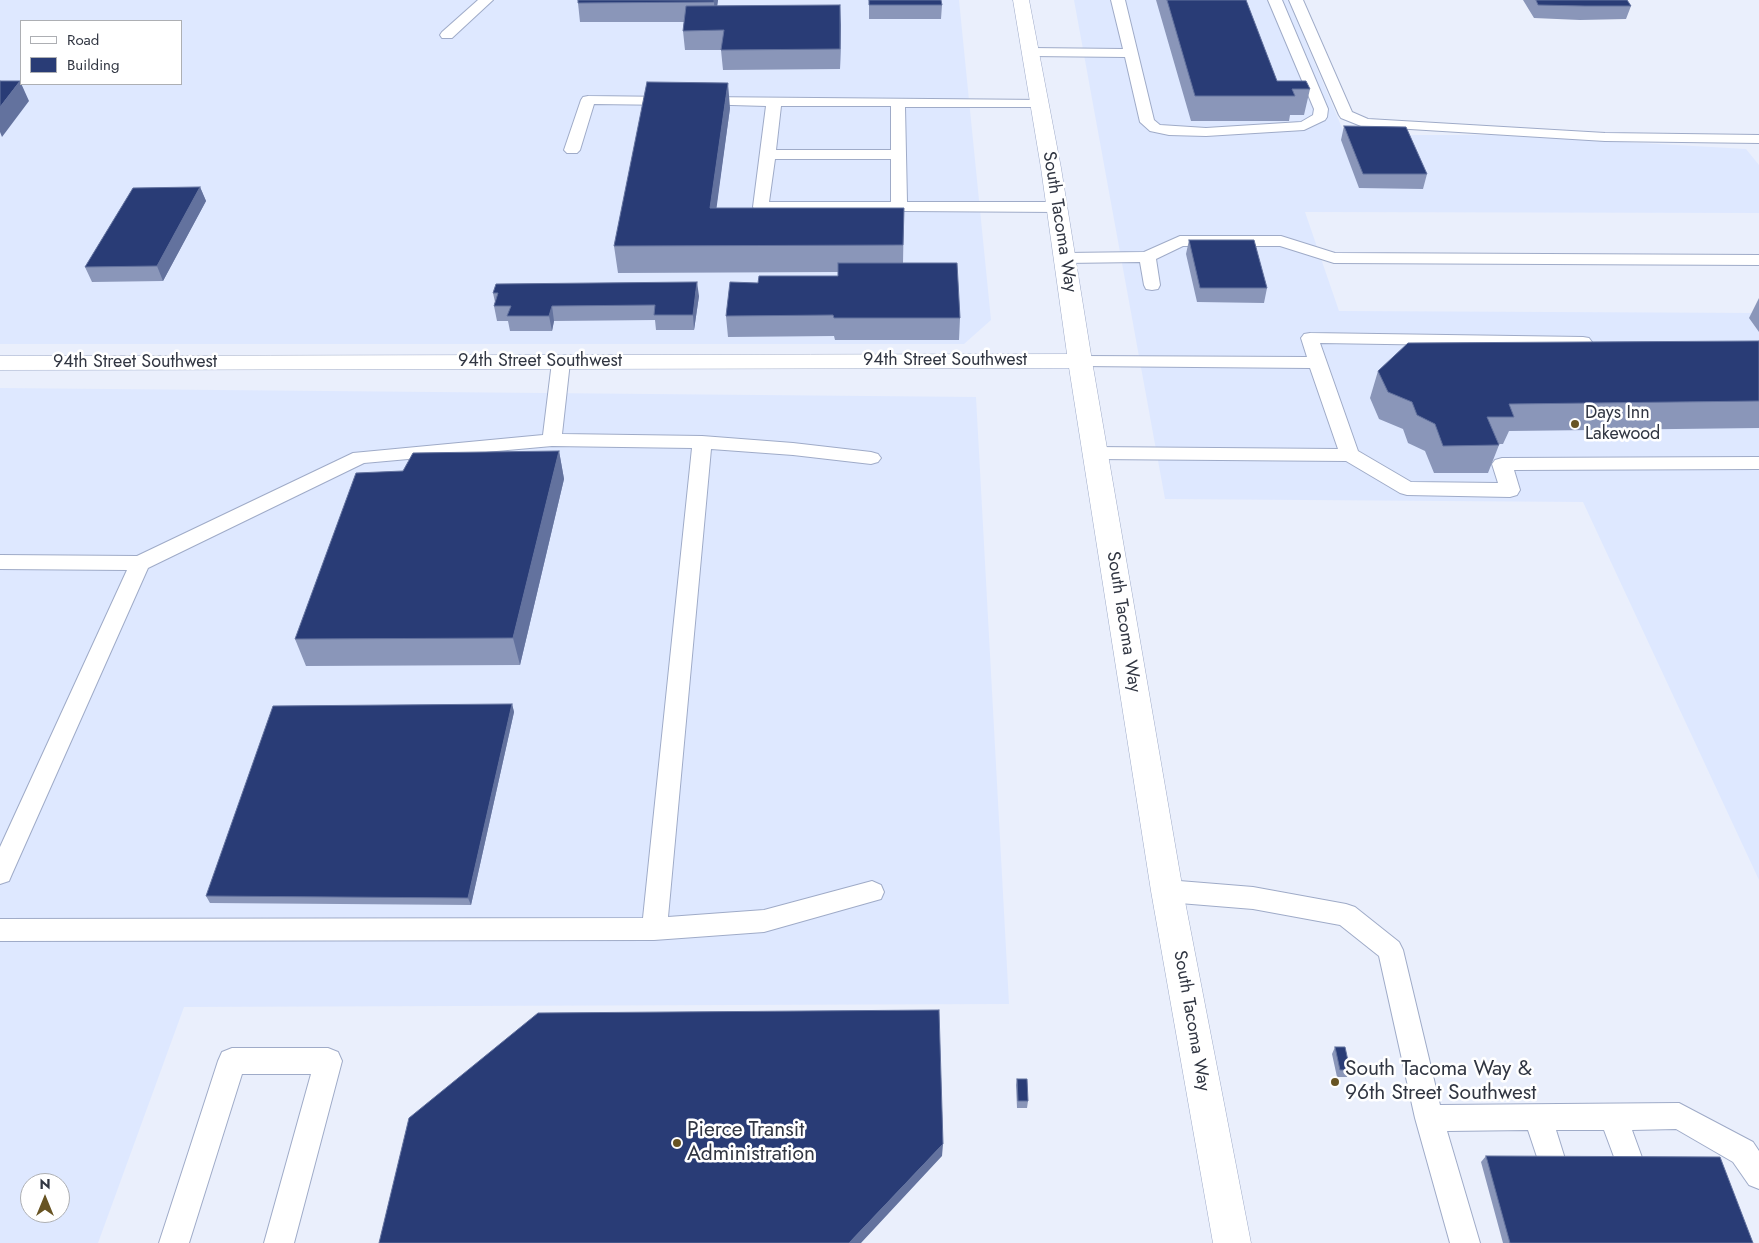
<!DOCTYPE html>
<style>
body{margin:0}
#map{position:relative;width:1759px;height:1243px;overflow:hidden;background:#eaeffc;font-family:Jost,sans-serif}
canvas{display:block}
.legend{position:absolute;left:20px;top:20px;width:162px;height:65px;box-sizing:border-box;background:#fff;border:1px solid #adafb3;margin:0;padding:6px 9px;list-style:none;font-size:15px;color:#313642}
.legend li{display:flex;align-items:center;gap:10px;height:25px}
.legend b{width:25px;border:1px solid #adafb3}
.north{position:absolute;left:20px;top:1173px;width:50px;height:50px;box-sizing:border-box;background:#fff;border:1px solid #adafb3;border-radius:50%;rotate:0deg;font-size:14px;font-weight:700;line-height:20px;text-align:center;color:#313642}
.north::after{content:'';display:block;margin:auto;width:18px;height:22px;background:#685423;clip-path:polygon(50% 0,100% 100%,50% 72%,0 100%)}
</style>
<div id="map">
<canvas width="1759" height="1243"></canvas>
<ul class="legend">
<li><b style="height:6px;background:#fff"></b>Road</li>
<li><b style="height:14px;background:#293c76"></b>Building</li>
</ul>
<div class="north">N</div>
</div>
<script>
const ctx = document.querySelector('canvas').getContext('2d');
ctx.lineJoin = 'round';
function fill(path, color) {
  ctx.fillStyle = color;
  ctx.fill(path, 'evenodd');
}
function toPath(rows) {
  const path = new Path2D();
  for (const r of rows) {
    path.moveTo(r[0], r[1]);
    for (let i = 2; i < r.length; i += 2) path.lineTo(r[i], r[i + 1]);
  }
  return path;
}
function stroke(path, color, width, dash) {
  ctx.strokeStyle = color;
  ctx.lineWidth = width;
  ctx.lineCap = dash ? 'butt' : 'round';
  ctx.setLineDash(dash || []);
  ctx.stroke(path);
}
function drawText(font, color, halo, rows, align = 'center') {
  ctx.font = font + ' Jost,sans-serif';
  ctx.lineWidth = 5;
  ctx.setLineDash([]);
  ctx.textBaseline = 'middle';
  ctx.strokeStyle = halo;
  ctx.fillStyle = color;
  for (const [text, x, y, turn = 0] of rows) {
    ctx.save();
    ctx.translate(x, y);
    ctx.rotate((+turn || 0) * Math.PI / 180);
    ctx.textAlign = isNaN(turn) ? turn : align;
    if (halo) ctx.strokeText(text, 0, 0);
    ctx.fillText(text, 0, 0);
    ctx.restore();
  }
}
const built = toPath([
 [0,0,959,0,991,320,964,344,0,344],
 [21,21,181,21,181,84,21,84],
 [1074,0,1288,0,1345,135,1501,135,1746,149,1759,165,1759,213,1305,212,1339,311,1759,313,1759,880,1583,502,1165,499],
 [0,388,976,397,1009,1004,184,1007,98,1243,0,1243],
 [30,1183,60,1183,60,1213,30,1213]
]);
const lane = toPath([
 [478,0,493,0,452,38,442,38,440,35,442,32,478,0],
 [1111,0,1125,0,1154,120,1160,125,1206,128,1301,122,1313,115,1314,109,1268,0,1282,0,1328,109,1327,117,1325,120,1304,130,1206,136,1169,135,1150,131,1140,122,1125,57,1031,56,1024,52,1031,48,1123,49,1111,0],
 [1289,0,1303,0,1352,112,1368,119,1605,133,1759,135,1759,143,1605,141,1361,126,1341,118,1339,115,1289,0],
 [588,96,672,97,677,98,679,101,677,104,672,105,594,104,580,150,577,153,567,153,564,150,581,100,583,97,588,96],
 [702,97,1044,100,1046,103,1044,106,1039,107,905,107,907,202,1057,202,1063,204,1065,207,1063,210,1057,212,755,210,753,207,766,106,697,104,695,101,697,98,702,97],
 [781,106,891,106,891,150,776,150,781,106],
 [775,159,891,159,891,202,769,202,775,159],
 [1180,236,1281,236,1335,253,1759,255,1759,265,1334,263,1280,246,1183,246,1156,259,1160,285,1158,289,1152,290,1146,289,1144,285,1140,262,1066,263,1060,261,1058,258,1060,255,1066,253,1144,252,1180,236],
 [1310,333,1583,337,1589,338,1592,342,1589,346,1583,347,1320,343,1358,451,1411,482,1498,483,1492,464,1495,460,1502,458,1759,457,1759,469,1514,470,1520,490,1517,495,1510,497,1407,495,1400,493,1346,461,1095,459,1088,457,1085,453,1088,449,1095,447,1338,449,1310,368,1080,366,1074,365,1071,361,1074,357,1080,356,1307,357,1301,338,1304,334,1310,333],
 [561,357,567,358,570,362,562,434,702,436,793,443,871,452,878,454,881,458,878,462,871,464,793,455,711,449,668,917,764,910,872,881,881,885,884,892,881,899,764,932,654,940,0,941,0,919,643,918,692,448,552,446,364,463,148,568,12,874,9,881,0,884,0,847,127,570,0,569,0,555,137,556,353,453,543,435,552,362,555,358,561,357],
 [1167,880,1253,887,1346,904,1355,907,1399,942,1403,950,1440,1105,1679,1103,1753,1142,1759,1151,1759,1189,1749,1185,1733,1162,1676,1129,1632,1130,1644,1163,1640,1173,1630,1177,1620,1173,1604,1130,1556,1130,1566,1162,1562,1172,1552,1176,1542,1172,1528,1130,1447,1131,1480,1243,1450,1243,1415,1118,1379,956,1340,925,1253,909,1167,902,1158,898,1155,891,1158,884,1167,880],
 [232,1048,328,1048,338,1052,342,1061,294,1243,264,1243,311,1074,242,1074,189,1243,159,1243,218,1061,222,1052,232,1048]
]);
const street = toPath([
 [1080,354,1088,356,1092,361,1088,366,1080,368,0,370,0,356,1080,354]
]);
const primary = toPath([
 [1013,0,1029,0,1061,168,1092,361,1183,891,1251,1243,1213,1243,1151,891,1068,361,1041,168,1013,0]
]);
const wall = toPath([
 [718,0,717,6,841,25,840,69,723,70,721,50,685,50,683,31,684,22,580,22,578,3],
 [869,0,942,5,941,19,869,19],
 [1156,0,1246,0,1277,81,1310,89,1304,115,1290,115,1289,121,1191,121],
 [1523,0,1627,0,1631,6,1626,19,1580,20,1534,18],
 [730,108,716,208,904,208,903,263,960,318,959,340,835,340,834,336,728,337,726,316,758,283,838,276,838,272,618,273,614,246],
 [1344,126,1427,174,1423,189,1359,188,1341,140],
 [200,187,206,201,163,281,92,282,85,267],
 [1189,240,1267,288,1264,303,1197,302,1186,254],
 [493,293,699,296,694,330,656,330,655,320,554,321,552,331,510,331,508,321,497,321,494,306,495,302],
 [1759,298,1759,332,1749,318],
 [1759,341,1759,428,1509,431,1503,444,1499,444,1499,445,1488,473,1434,473,1425,451,1408,443,1403,429,1379,419,1370,398,1378,371],
 [559,451,564,479,520,665,306,666,295,639,403,471],
 [512,704,514,712,471,905,210,903,206,896],
 [1335,1047,1350,1070,1347,1077,1337,1077,1332,1054],
 [1017,1079,1028,1101,1027,1108,1017,1108,1016,1085],
 [1486,1156,1753,1243,1503,1243,1481,1162]
]);
const shadedWall = toPath([
 [714,0,718,0,715,21,714,2],
 [840,5,841,25,840,69],
 [20,81,29,101,2,137,0,132,0,107],
 [728,83,730,108,713,234,710,208],
 [200,187,206,201,163,281,157,266],
 [697,282,699,296,694,330,693,315],
 [552,306,554,321,552,331,549,316],
 [559,451,564,479,520,665,513,638],
 [512,704,514,712,471,905,468,898],
 [943,1144,942,1156,861,1243,849,1243]
]);
const building = toPath([
 [578,0,714,0,714,2,578,3,578,0],
 [869,0,941,0,942,5,869,5,869,0],
 [1167,0,1246,0,1277,81,1306,81,1310,89,1292,89,1295,96,1195,96,1167,0],
 [1536,0,1627,0,1631,6,1585,6,1538,5,1536,0],
 [840,5,840,49,721,50,724,30,683,31,686,6,840,5],
 [0,81,20,81,0,107,0,81],
 [647,82,728,83,710,208,904,208,903,245,614,246,647,82],
 [1344,126,1406,127,1427,174,1363,174,1344,126],
 [200,187,157,266,85,267,133,188,200,187],
 [1189,240,1254,240,1267,288,1200,288,1189,240],
 [838,263,957,263,960,318,834,318,833,315,726,316,730,282,758,283,759,276,838,276,838,263],
 [697,282,693,315,654,315,655,305,552,306,549,316,507,316,511,306,494,306,498,293,493,293,496,284,697,282],
 [1759,341,1759,401,1509,404,1514,417,1487,417,1499,445,1443,446,1435,424,1417,415,1412,402,1388,392,1378,371,1408,343,1759,341],
 [559,451,513,638,295,639,356,473,403,471,413,453,559,451],
 [512,704,468,898,206,896,273,706,512,704],
 [939,1010,943,1144,849,1243,379,1243,409,1118,538,1013,939,1010],
 [1335,1047,1345,1047,1350,1070,1340,1070,1335,1047],
 [1017,1079,1027,1079,1028,1101,1018,1101,1017,1079],
 [1486,1156,1720,1157,1753,1243,1510,1243,1486,1156]
]);
const markers = [
 [1575,424,5,"#685423"],
 [1335,1082,5,"#685423"],
 [677,1143,5,"#685423"]
];
const streetNames = [
 ["South Tacoma Way",1059,222,81],
 ["94th Street Southwest",945,361],
 ["94th Street Southwest",540,362],
 ["94th Street Southwest",135,363],
 ["South Tacoma Way",1123,622,81],
 ["South Tacoma Way",1191,1021,80]
];
const poiNames = [
 ["Days Inn",1585,414],
 ["Lakewood",1585,435]
];
const nearPoinames = [
 ["South Tacoma Way &",1345,1070],
 ["96th Street Southwest",1345,1094],
 ["Pierce Transit",687,1131],
 ["Administration",687,1155]
];
fill(built, '#dee8ff');
stroke(lane, '#9fabc8', 2);
stroke(street, '#9fabc8', 1);
stroke(primary, '#9fabc8', 1);
fill(lane, '#fff');
fill(street, '#fff');
fill(primary, '#fff');
fill(wall, '#8a96b9');
fill(shadedWall, '#63729e');
fill(building, '#293c76');
stroke(building, '#63729e', 1);
for (const [x, y, r, color] of markers) {
  const dot = new Path2D();
  dot.arc(x, y, r, 0, 2 * Math.PI);
  ctx.fillStyle = color;
  ctx.fill(dot);
  stroke(dot, '#fff', 2);
}
drawText('18px', '#313642', '#fff', streetNames);
drawText('18px', '#313642', '#fff', poiNames, 'left');
drawText('21px', '#313642', '#fff', nearPoinames, 'left');
</script>
